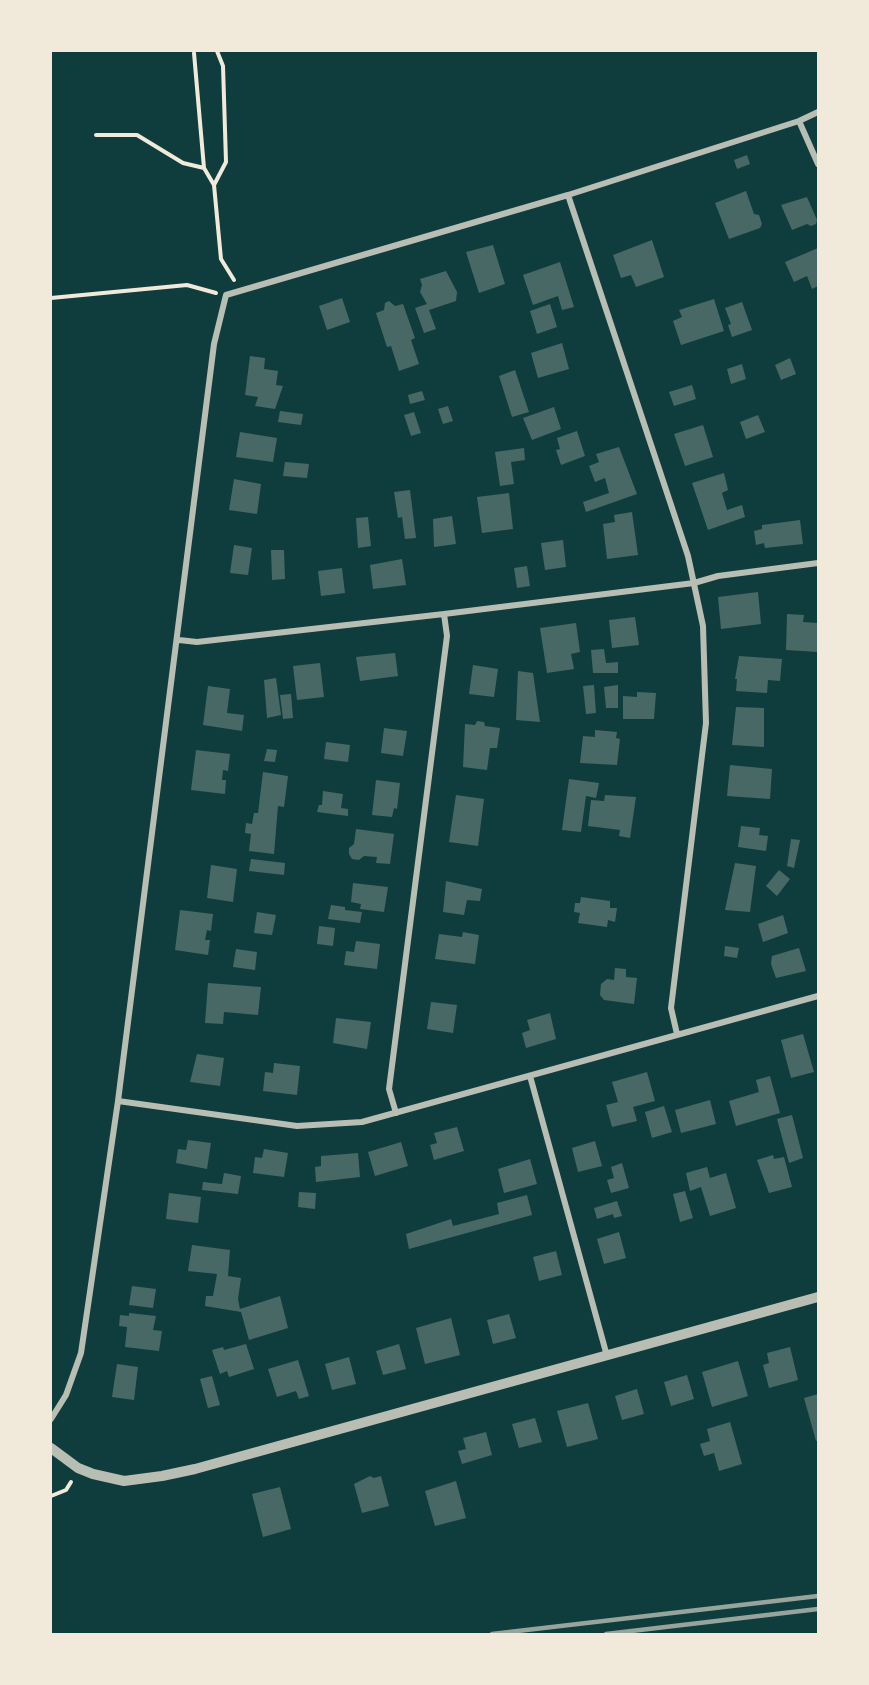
<!DOCTYPE html>
<style>
body{margin:0}
#map{position:relative;width:869px;height:1685px;overflow:hidden;background:#0f3d3e;font-family:"Source Sans 3",sans-serif}
canvas{display:block}
.frame{position:absolute;inset:0;border:52px solid #f1e9da;pointer-events:none}
</style>
<div id="map">
<canvas width="869" height="1685"></canvas>
<div class="frame"></div>
</div>
<script>
const ctx = document.querySelector('canvas').getContext('2d');
ctx.lineJoin = 'round';
function fill(path, color) {
  ctx.fillStyle = color;
  ctx.fill(path, 'evenodd');
}
function toPath(rows) {
  const path = new Path2D();
  for (const r of rows) {
    path.moveTo(r[0], r[1]);
    for (let i = 2; i < r.length; i += 2) path.lineTo(r[i], r[i + 1]);
  }
  return path;
}
function stroke(path, color, width, dash) {
  ctx.strokeStyle = color;
  ctx.lineWidth = width;
  ctx.lineCap = dash ? 'butt' : 'round';
  ctx.setLineDash(dash || []);
  ctx.stroke(path);
}
const building = toPath([
 [747,155,750,164,737,169,734,160],
 [746,191,754,214,759,215,762,224,760,228,729,239,715,203],
 [807,197,817,220,816,224,811,226,807,224,792,230,781,205],
 [652,240,664,277,636,287,631,275,621,278,613,255],
 [493,245,505,284,479,293,466,252],
 [818,248,818,286,812,289,807,276,794,282,785,262],
 [560,262,574,307,562,310,558,296,533,305,523,275],
 [446,271,457,292,456,301,429,310,436,329,424,333,415,308,427,304,420,292,422,285,420,279],
 [342,298,350,322,327,330,319,306],
 [714,299,724,331,681,345,673,321,682,317,679,310],
 [389,301,395,306,403,304,415,338,411,340,419,364,399,371,391,346,387,347,376,313,384,310,385,303],
 [742,302,752,330,732,337,728,325,731,324,725,308],
 [550,304,557,327,537,334,530,311],
 [562,343,569,369,538,378,531,353],
 [250,356,265,358,264,369,278,371,276,385,283,386,275,409,255,406,258,397,245,395],
 [790,358,796,374,781,380,775,365],
 [742,364,746,379,731,384,727,369],
 [515,370,529,412,512,417,499,376],
 [692,385,696,399,674,406,669,392],
 [422,391,425,400,410,404,408,395],
 [448,406,453,421,443,424,438,409],
 [554,407,561,429,532,440,523,418],
 [280,411,303,414,301,425,278,422],
 [414,412,421,433,411,436,404,415],
 [758,415,765,432,746,439,740,422],
 [703,425,713,457,685,466,674,434],
 [577,431,585,456,561,465,556,450,560,449,557,438],
 [240,432,277,438,273,462,236,457],
 [619,447,637,494,586,512,583,502,609,493,605,478,595,482,589,466,599,462,596,454],
 [524,448,525,460,511,462,514,484,500,486,495,452],
 [285,462,309,464,307,478,283,476],
 [724,473,728,490,722,493,727,510,742,505,745,517,708,530,692,483],
 [234,479,261,484,257,514,229,510],
 [410,490,416,538,405,539,402,517,398,518,394,492],
 [509,493,513,529,482,533,477,497],
 [632,512,638,555,607,559,603,524,615,522,614,515],
 [452,516,456,544,434,547,433,519],
 [368,517,371,546,358,548,356,518],
 [800,520,803,544,765,548,764,543,756,545,754,531,762,529,762,525],
 [563,540,566,567,545,570,541,543],
 [234,545,252,548,248,575,230,573],
 [271,550,284,550,285,579,272,580],
 [402,559,406,585,373,589,370,565],
 [527,566,530,586,517,588,514,568],
 [342,568,345,593,321,596,318,571],
 [758,592,761,624,721,629,718,597],
 [787,614,804,615,803,622,818,623,818,652,786,650],
 [635,617,639,645,612,648,609,620],
 [576,623,580,652,571,654,574,669,547,673,540,628],
 [604,649,606,663,618,662,618,673,593,673,591,650],
 [395,653,398,676,360,681,356,657],
 [739,656,782,659,780,681,768,680,767,693,736,691,737,679,735,679],
 [320,663,324,697,297,700,293,666],
 [473,665,498,669,494,697,469,694],
 [518,671,533,673,540,722,516,720],
 [276,678,281,715,267,718,264,680],
 [594,685,596,713,586,714,583,686],
 [618,685,618,708,606,708,604,687],
 [208,686,230,689,227,713,244,715,242,731,203,725],
 [637,692,656,693,654,719,623,719,623,696,637,697],
 [291,694,293,718,283,719,280,695],
 [736,707,764,708,764,747,732,745],
 [477,721,484,722,485,726,500,728,497,748,490,748,487,770,463,767,465,724,475,725],
 [384,728,407,731,403,756,381,753],
 [595,730,617,732,616,738,620,739,617,765,580,763,583,736,595,737],
 [326,742,350,745,348,762,324,759],
 [267,749,277,750,275,762,264,761],
 [196,750,230,754,228,771,223,770,222,780,226,780,225,794,191,790],
 [730,765,772,769,770,799,727,796],
 [263,772,288,776,284,807,278,806,274,854,249,851,251,834,245,833,246,823,252,824,254,813,258,813],
 [569,779,599,783,596,798,586,796,581,832,562,830],
 [376,780,400,783,397,809,394,808,392,817,372,815],
 [323,791,343,794,341,808,348,809,348,816,317,812,319,805,322,805],
 [456,795,484,799,478,846,449,842],
 [605,795,636,797,630,838,619,836,620,830,588,826,591,800,604,801],
 [741,826,760,828,759,835,768,836,766,851,738,847],
 [356,829,394,834,390,864,376,863,377,857,364,856,359,860,352,859,349,854,349,848,354,844],
 [791,839,800,840,794,868,787,866],
 [251,859,285,863,284,875,249,871],
 [735,863,756,866,750,912,725,910],
 [211,865,237,869,233,902,207,898],
 [779,870,790,879,777,896,766,886],
 [446,881,482,889,480,901,467,900,464,915,443,912],
 [353,883,388,887,384,912,360,909,361,904,351,902],
 [581,897,610,901,610,908,617,908,615,922,608,920,607,927,578,923,580,913,574,912,575,903,580,903],
 [331,905,345,907,345,910,362,912,360,923,328,919],
 [180,910,213,914,211,931,207,930,205,940,210,940,208,955,175,950],
 [257,912,276,915,272,935,254,933],
 [783,915,788,933,763,942,758,924],
 [319,926,335,928,333,946,317,944],
 [463,932,479,935,475,964,435,959,439,934,462,937],
 [356,941,380,944,377,969,344,965,346,951,354,952],
 [725,946,739,948,737,958,724,956],
 [799,948,806,971,776,978,771,964,772,956],
 [236,949,257,952,255,970,233,967],
 [615,968,626,969,626,977,637,978,634,1004,604,1000,600,995,601,984,607,979,614,980],
 [208,983,261,987,258,1015,224,1012,223,1024,205,1023],
 [431,1002,457,1005,453,1033,427,1029],
 [550,1013,556,1039,526,1048,522,1033,530,1030,527,1020],
 [336,1018,371,1022,367,1049,333,1043],
 [803,1034,814,1072,791,1078,781,1040],
 [197,1054,224,1058,220,1086,190,1082],
 [274,1063,300,1066,297,1095,263,1091,265,1072,273,1073],
 [647,1072,655,1101,633,1107,637,1121,612,1127,606,1105,618,1102,612,1082],
 [770,1076,780,1113,736,1126,729,1101,759,1092,756,1080],
 [710,1100,716,1124,681,1133,675,1110],
 [664,1106,672,1132,652,1138,645,1112],
 [792,1115,803,1158,789,1163,777,1119],
 [457,1127,464,1151,434,1160,430,1145,437,1143,434,1133],
 [188,1140,211,1143,207,1169,176,1163,178,1149,186,1150],
 [595,1141,602,1166,578,1172,572,1148],
 [401,1142,408,1166,375,1176,368,1152],
 [264,1149,288,1153,284,1177,253,1173,255,1157,262,1158],
 [358,1153,360,1177,316,1182,315,1167,321,1166,321,1156],
 [773,1155,774,1159,784,1157,792,1187,769,1193,757,1160],
 [530,1159,537,1184,504,1193,498,1169],
 [622,1163,629,1188,611,1193,607,1180,614,1178,611,1167],
 [707,1167,710,1178,726,1173,736,1208,710,1216,701,1187,690,1191,686,1173],
 [224,1173,241,1176,238,1194,202,1190,203,1182,222,1184],
 [685,1191,693,1218,680,1222,673,1194],
 [299,1192,316,1193,315,1209,298,1207],
 [169,1193,201,1197,198,1223,166,1219],
 [527,1195,532,1215,409,1249,406,1234,451,1219,453,1226,499,1214,497,1203],
 [617,1201,622,1216,614,1218,613,1214,597,1219,594,1208],
 [619,1232,626,1258,604,1264,597,1239],
 [192,1245,230,1250,228,1276,241,1278,238,1299,240,1309,280,1296,288,1328,249,1340,241,1312,205,1306,206,1296,213,1296,217,1274,188,1271],
 [556,1251,562,1275,539,1281,533,1257],
 [132,1286,156,1289,153,1308,129,1305],
 [129,1313,156,1316,153,1330,162,1331,159,1351,125,1347,127,1327,119,1326,120,1315,129,1316],
 [509,1314,516,1338,493,1344,487,1320],
 [451,1318,460,1355,425,1364,416,1328],
 [246,1344,254,1369,229,1377,227,1371,220,1374,212,1350,223,1347,224,1350],
 [399,1344,406,1369,383,1375,376,1351],
 [790,1347,798,1380,769,1388,763,1365,769,1363,767,1353],
 [349,1357,356,1384,332,1390,325,1364],
 [298,1360,309,1396,299,1399,296,1391,277,1397,268,1369],
 [738,1361,748,1396,712,1407,702,1372],
 [117,1364,138,1367,134,1400,112,1397],
 [687,1375,694,1399,671,1406,664,1382],
 [212,1376,220,1405,208,1408,200,1379],
 [637,1389,644,1414,622,1420,615,1396],
 [818,1394,818,1440,816,1441,804,1398],
 [588,1403,598,1439,567,1447,557,1411],
 [535,1418,542,1442,519,1448,512,1424],
 [730,1422,742,1464,719,1471,714,1453,704,1456,700,1444,710,1441,707,1429],
 [486,1432,492,1455,462,1464,458,1451,466,1449,463,1438],
 [370,1476,374,1478,381,1476,389,1506,362,1513,354,1484],
 [456,1481,466,1518,435,1526,425,1491],
 [280,1487,291,1529,263,1537,252,1494]
]);
const path = toPath([
 [217,51,223,66,226,162,214,185,221,259,234,280],
 [194,53,204,168,214,185],
 [96,135,137,135,183,163,204,168],
 [51,298,187,285,216,293],
 [51,1496,66,1490,71,1482]
]);
const minor = toPath([
 [799,121,818,164],
 [568,195,688,556,703,626,706,723,671,1008,677,1034],
 [179,640,197,642,444,614,694,583,718,576,818,563],
 [530,1076,607,1356],
 [118,1101,297,1126,362,1122,818,996],
 [396,1113,389,1089,447,636,444,614],
 [51,1419,66,1395,81,1353,118,1101,214,344,226,295,568,195,799,121,818,112]
]);
const tertiary = toPath([
 [51,1448,78,1468,93,1474,124,1481,162,1476,195,1469,818,1297]
]);
const rail = toPath([
 [492,1634,818,1596],
 [606,1634,818,1609]
]);
fill(building, '#486865');
stroke(path, '#f1e9da', 4);
stroke(minor, '#b8beb3', 6);
stroke(tertiary, '#b8beb3', 10);
stroke(rail, '#97a49c', 4.5);
</script>
